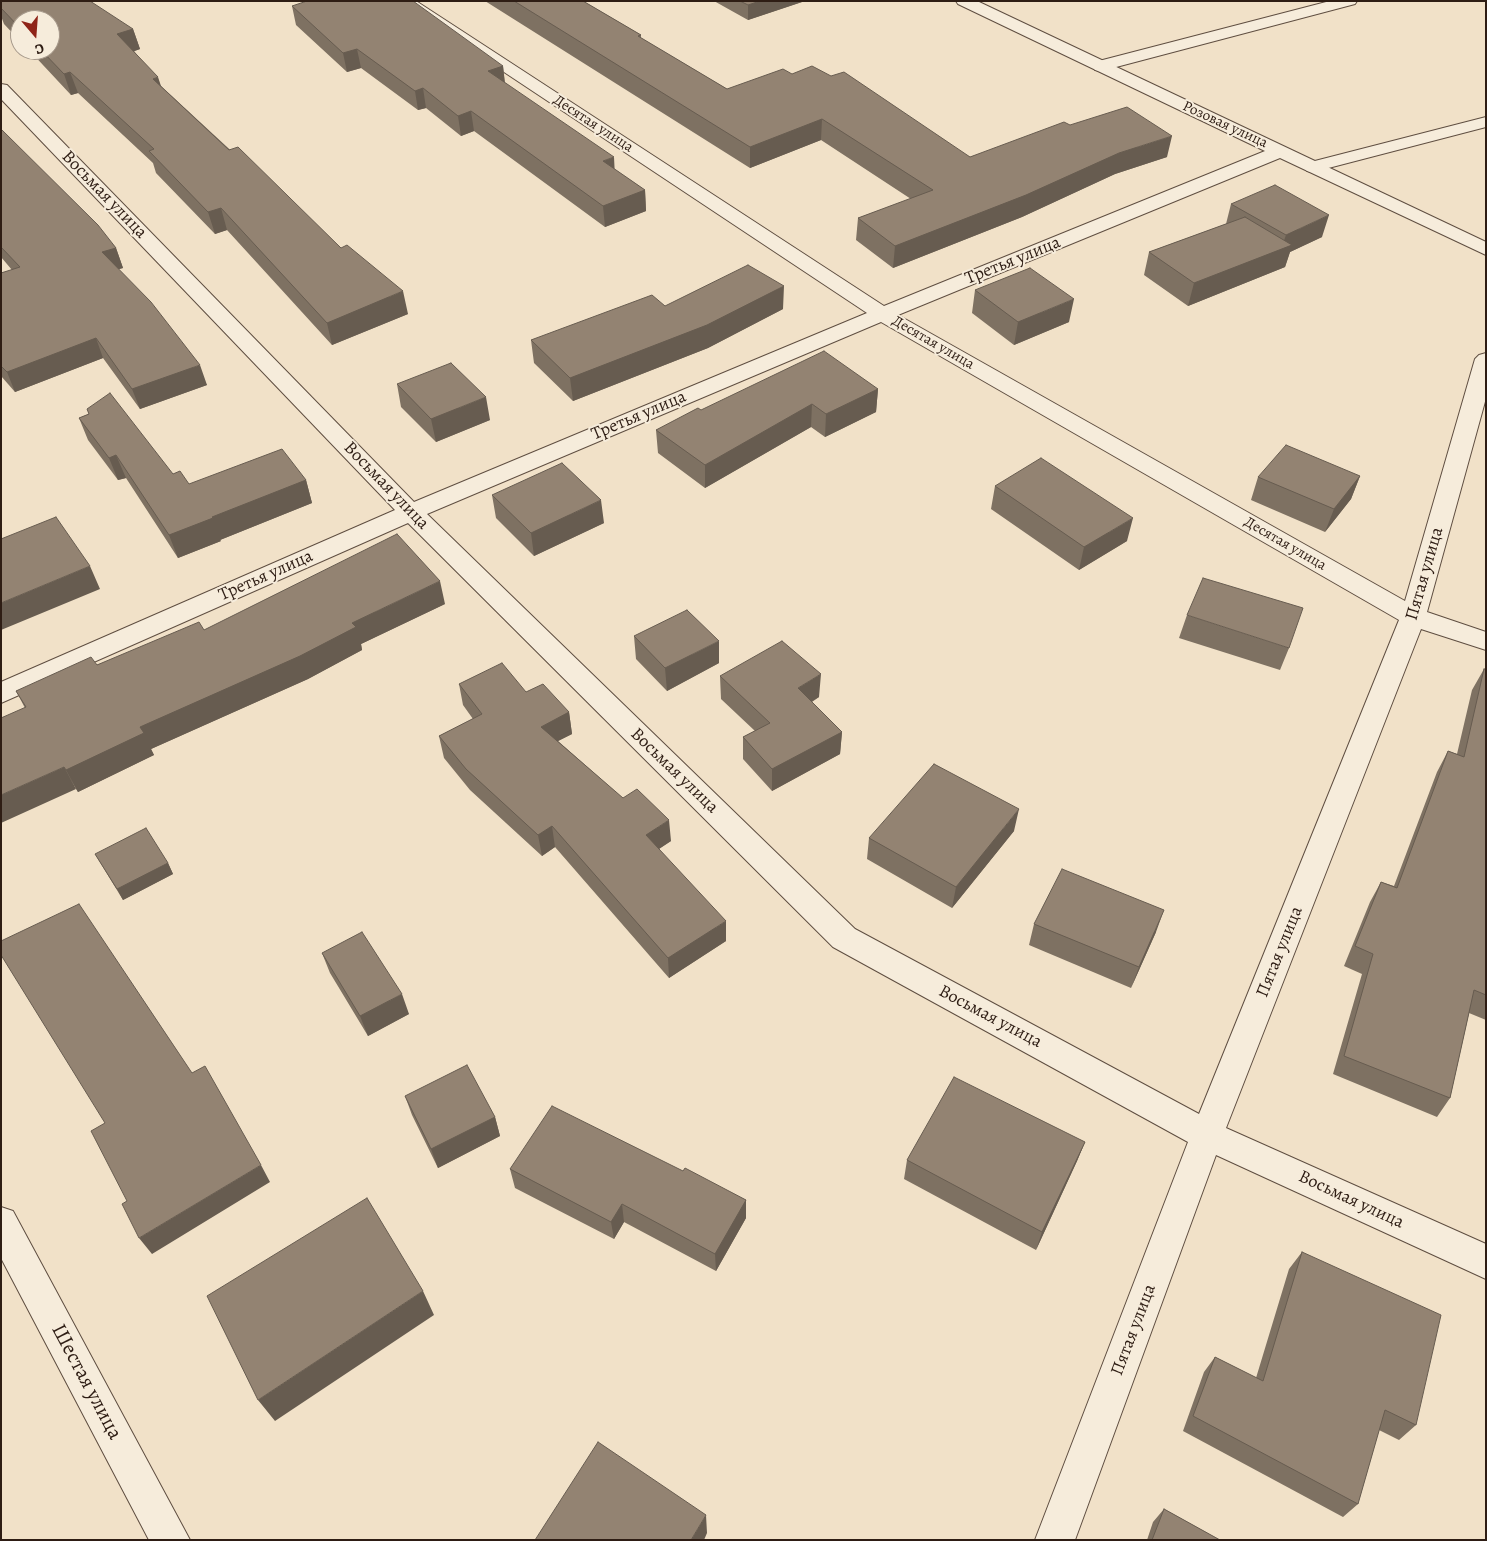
<!DOCTYPE html>
<meta charset="utf-8">
<style>
body{margin:0}
#map{position:relative;width:1487px;height:1541px;overflow:hidden;background:#f1e1c8;font-family:Alegreya,serif}
canvas{display:block}
.frame{position:absolute;inset:0;border:2px solid #2e1d14;pointer-events:none}
.north{position:absolute;left:10px;top:10px;width:50px;height:50px;box-sizing:border-box;background:#f6ecdb;border:1px solid #a6998b;border-radius:50%;rotate:162deg;font-size:14px;font-weight:700;line-height:20px;text-align:center;color:#2e1d14}
.north::after{content:'';display:block;margin:auto;width:18px;height:22px;background:#8f2418;clip-path:polygon(50% 0,100% 100%,50% 72%,0 100%)}
</style>
<div id="map">
<canvas width="1487" height="1541"></canvas>
<div class="frame"></div>
<div class="north">С</div>
</div>
<script>
const ctx = document.querySelector('canvas').getContext('2d');
ctx.lineJoin = 'round';
function toPath(rows) {
  const path = new Path2D();
  for (const r of rows) {
    path.moveTo(r[0], r[1]);
    for (let i = 2; i < r.length; i += 2) path.lineTo(r[i], r[i + 1]);
  }
  return path;
}
function stroke(path, color, width, dash) {
  ctx.strokeStyle = color;
  ctx.lineWidth = width;
  ctx.lineCap = dash ? 'butt' : 'round';
  ctx.setLineDash(dash || []);
  ctx.stroke(path);
}
function fill(path, color) {
  ctx.fillStyle = color;
  ctx.fill(path, 'evenodd');
}
function drawText(font, color, halo, rows, align = 'center') {
  ctx.font = font + ' Alegreya,serif';
  ctx.lineWidth = 4;
  ctx.setLineDash([]);
  ctx.textBaseline = 'middle';
  ctx.strokeStyle = halo;
  ctx.fillStyle = color;
  for (const [text, x, y, turn = 0] of rows) {
    ctx.save();
    ctx.translate(x, y);
    ctx.rotate((+turn || 0) * Math.PI / 180);
    ctx.textAlign = isNaN(turn) ? turn : align;
    if (halo) ctx.strokeText(text, 0, 0);
    ctx.fillText(text, 0, 0);
    ctx.restore();
  }
}
const lane = toPath([
 [1330,1,1357,1,1355,4,1101,71,1095,70,1093,66,1095,62,1330,1],
 [1486,117,1486,127,1313,172,1307,171,1304,167,1307,163,1486,117]
]);
const street = toPath([
 [397,1,416,1,884,306,1265,151,958,4,956,1,977,1,1486,242,1486,255,1280,158,898,315,1405,601,1475,359,1479,355,1486,353,1486,398,1427,612,1486,632,1486,650,1421,629,1226,1128,1486,1244,1486,1279,1216,1155,1075,1540,1035,1540,1188,1142,833,947,408,523,1,703,1,682,395,510,1,99,1,84,7,85,414,502,867,313,397,1],
 [881,322,1399,620,1199,1114,855,929,427,514,881,322],
 [1,1207,13,1211,190,1540,149,1540,1,1258,1,1207]
]);
const wall = toPath([
 [485,1,583,1,641,35,641,38,727,89,792,74,970,157,1070,125,1167,157,1115,174,1022,217,893,268,856,240,858,218,911,199,821,140,750,168],
 [714,1,805,1,748,20],
 [1,2,133,29,140,49,134,51,161,86,408,314,332,345,227,230,215,234,156,173,153,163,78,93,71,95,29,50,50,50,20,20,20,41,4,24,1,16],
 [292,6,503,66,505,83,614,169,645,190,646,211,605,227,474,131,461,136,426,108,418,110,361,68,347,72,296,25],
 [1,129,116,248,123,268,118,269,207,385,140,409,103,358,15,392,1,376,1,273,12,270,1,257],
 [1231,204,1322,237,1290,252,1285,267,1188,306,1144,275,1149,252,1226,224],
 [975,290,1069,322,1014,345,972,313],
 [665,306,783,309,708,348,573,401,534,363,531,340],
 [397,384,490,420,436,442,401,407],
 [878,389,876,412,825,437,811,427,705,488,658,453,656,430,701,410],
 [87,409,173,474,189,484,306,480,312,503,220,540,221,541,178,558,126,478,118,480,88,440,79,418,89,414],
 [1360,476,1351,499,1325,532,1251,500,1258,477],
 [995,486,1127,541,1079,570,991,509],
 [492,495,604,523,534,556,496,518],
 [445,604,361,644,362,650,308,679,151,749,154,755,78,792,25,708,16,691,204,630],
 [1187,615,1289,648,1280,670,1179,638],
 [634,636,719,663,667,691,636,659],
 [1484,669,1486,669,1486,1020,1469,1013,1450,1098,1437,1117,1333,1074,1362,974,1344,966,1370,902,1381,882,1394,886,1437,772,1448,751,1457,754,1472,690],
 [720,676,819,697,812,702,842,732,840,754,772,791,743,759,743,737,755,731,721,699],
 [459,684,526,692,569,712,572,734,558,741,671,841,659,849,726,941,669,978,555,847,542,856,470,790,444,758,439,736,473,719,463,705],
 [1014,831,952,908,867,859,869,838],
 [95,854,168,863,173,874,123,900],
 [1034,924,1156,932,1131,988,1029,945],
 [322,953,409,1014,368,1036,330,973],
 [405,1096,495,1117,500,1136,438,1168,412,1115],
 [1085,1142,1077,1161,1036,1250,904,1179,907,1160],
 [510,1169,683,1171,746,1200,746,1218,716,1271,624,1222,614,1239,515,1188],
 [1302,1252,1416,1425,1399,1440,1379,1430,1358,1504,1343,1517,1183,1431,1204,1372,1215,1357,1256,1378,1289,1269],
 [1164,1509,1220,1540,1147,1540,1153,1522]
]);
const shadedWall = toPath([
 [760,1,805,1,748,20,748,5],
 [133,29,140,49,124,55,117,34],
 [357,49,361,68,347,72,343,53],
 [503,66,505,86,488,71],
 [70,72,78,93,71,95,64,74],
 [158,77,165,98,153,79],
 [423,88,426,108,418,110,415,91],
 [471,111,474,131,461,136,458,116],
 [822,119,821,140,750,168,750,147],
 [1172,136,1167,157,1115,174,1022,217,893,268,895,246,1119,153],
 [614,157,615,177,603,161],
 [645,190,646,211,605,227,603,206],
 [221,208,227,230,215,234,208,212],
 [1329,215,1322,237,1290,252,1285,267,1188,306,1194,283,1281,249,1286,235],
 [116,248,123,268,109,272,102,252],
 [784,286,783,309,708,348,573,401,570,378],
 [403,291,408,314,332,345,327,323],
 [1074,299,1069,322,1014,345,1018,322],
 [96,338,103,358,15,392,7,372],
 [200,365,207,385,140,409,132,389],
 [878,389,876,412,825,437,826,414],
 [486,397,490,420,436,442,431,419],
 [812,404,811,427,705,488,705,465],
 [116,455,126,478,118,480,109,458],
 [1360,476,1351,499,1325,532,1334,509],
 [306,480,312,503,220,540,221,541,178,558,169,535,212,517],
 [601,500,604,523,534,556,531,533],
 [1133,518,1127,541,1079,570,1084,547],
 [90,566,100,589,1,630,1,603],
 [440,581,445,604,361,644,362,650,308,679,151,749,154,755,78,792,66,770,140,727,352,623],
 [719,641,719,663,667,691,665,668],
 [821,674,819,697,797,710,798,688],
 [569,712,572,734,544,748,541,727],
 [842,732,840,754,772,791,772,769],
 [64,767,76,789,1,823,1,795],
 [1019,809,1014,831,952,908,956,887],
 [669,820,671,841,648,856,646,835],
 [552,826,555,847,542,856,538,835],
 [168,863,173,874,123,900,117,889],
 [1164,910,1156,932,1131,988,1139,967],
 [726,921,726,941,669,978,668,958],
 [402,994,409,1014,368,1036,360,1016],
 [495,1117,500,1136,438,1168,431,1149],
 [1085,1142,1077,1161,1036,1250,1042,1232],
 [261,1165,270,1182,152,1254,139,1238],
 [746,1200,746,1218,716,1271,715,1254],
 [622,1204,624,1222,614,1239,611,1222],
 [423,1291,434,1315,275,1421,258,1400],
 [706,1515,707,1533,704,1540,691,1540]
]);
const building = toPath([
 [4,1,90,1,133,29,117,34,158,77,153,79,229,150,238,147,341,248,347,245,403,291,327,323,221,208,208,212,149,151,154,149,70,72,64,74,41,50,50,50,50,20,20,20,20,28,1,8,1,2,4,1],
 [307,1,413,1,503,66,488,71,614,157,603,161,645,190,603,206,471,111,458,116,423,88,415,91,357,49,343,53,292,6,307,1],
 [514,1,583,1,641,35,638,36,727,89,783,69,792,74,812,66,831,76,844,72,970,157,1064,122,1070,125,1127,107,1172,136,1119,153,1026,195,895,246,858,218,933,190,822,119,750,147,514,1],
 [740,1,760,1,748,5,740,1],
 [1,129,98,225,116,248,102,252,151,302,200,365,132,389,96,338,7,372,1,366,1,273,20,267,1,247,1,129],
 [1275,185,1329,215,1286,235,1231,204,1275,185],
 [1245,217,1292,245,1194,283,1149,252,1245,217],
 [748,265,784,286,707,325,570,378,531,340,652,295,665,306,748,265],
 [1030,268,1074,299,1018,322,975,290,1030,268],
 [824,351,878,389,826,414,812,404,705,465,656,430,698,408,701,410,824,351],
 [451,363,486,397,431,419,397,384,451,363],
 [110,393,173,474,180,471,189,484,282,449,306,480,212,517,213,518,169,535,116,455,109,458,79,418,89,414,87,409,110,393],
 [1286,445,1360,476,1334,509,1258,477,1286,445],
 [1041,458,1133,518,1084,547,995,486,1041,458],
 [562,463,601,500,531,533,492,495,562,463],
 [56,517,90,566,1,603,1,539,56,517],
 [397,534,440,581,352,623,356,627,300,656,140,727,144,733,66,770,64,767,1,795,1,718,26,707,16,691,91,657,97,665,199,622,204,630,397,534],
 [1203,578,1303,608,1289,648,1187,615,1203,578],
 [687,610,719,641,665,668,634,636,687,610],
 [782,641,821,674,798,688,842,732,772,769,743,737,770,723,720,676,782,641],
 [502,663,526,692,543,684,569,712,541,727,623,798,637,789,669,820,646,835,726,921,668,958,552,826,538,835,466,769,439,736,482,714,459,684,502,663],
 [1484,669,1486,669,1486,995,1474,990,1450,1098,1344,1056,1373,954,1355,946,1381,882,1397,888,1448,751,1464,757,1484,669],
 [934,764,1019,809,956,887,869,838,934,764],
 [146,828,168,863,117,889,95,854,146,828],
 [1062,869,1164,910,1139,967,1034,924,1062,869],
 [79,904,192,1073,205,1066,261,1165,139,1238,122,1204,127,1201,91,1131,105,1123,1,955,1,941,79,904],
 [362,932,402,994,360,1016,322,953,362,932],
 [467,1065,495,1117,431,1149,405,1096,467,1065],
 [954,1077,1085,1142,1042,1232,907,1160,954,1077],
 [552,1106,683,1171,685,1168,746,1200,715,1254,622,1204,611,1222,510,1169,552,1106],
 [367,1198,423,1291,258,1400,207,1296,367,1198],
 [1302,1252,1441,1315,1416,1425,1385,1410,1358,1504,1193,1416,1215,1357,1263,1381,1302,1252],
 [598,1442,706,1515,691,1540,535,1540,598,1442],
 [1164,1509,1220,1540,1152,1540,1164,1509]
]);
const farStreetnames = [
 ["Десятая улица",593,124,33],
 ["Розовая улица",1225,125,25],
 ["Десятая улица",933,343,30],
 ["Десятая улица",1285,544,30]
];
const streetNames = [
 ["Восьмая улица",104,195,46],
 ["Третья улица",1013,261,-22],
 ["Третья улица",639,416,-23],
 ["Восьмая улица",386,486,46],
 ["Пятая улица",1425,574,-74],
 ["Третья улица",266,576,-24],
 ["Восьмая улица",674,771,44],
 ["Пятая улица",1280,952,-68],
 ["Восьмая улица",990,1017,28],
 ["Восьмая улица",1351,1200,25],
 ["Пятая улица",1134,1330,-69]
];
const nearStreetnames = [
 ["Шестая улица",86,1382,62]
];
stroke(lane, '#5f4e41', 2);
stroke(street, '#5f4e41', 2);
fill(lane, '#f6ecdb');
fill(street, '#f6ecdb');
fill(wall, '#7e7162');
fill(shadedWall, '#675c50');
fill(building, '#938372');
stroke(building, '#675c50', 1);
drawText('15px', '#2e1d14', '#f6ecdb', farStreetnames);
drawText('18px', '#2e1d14', '#f6ecdb', streetNames);
drawText('21px', '#2e1d14', '#f6ecdb', nearStreetnames);
</script>
